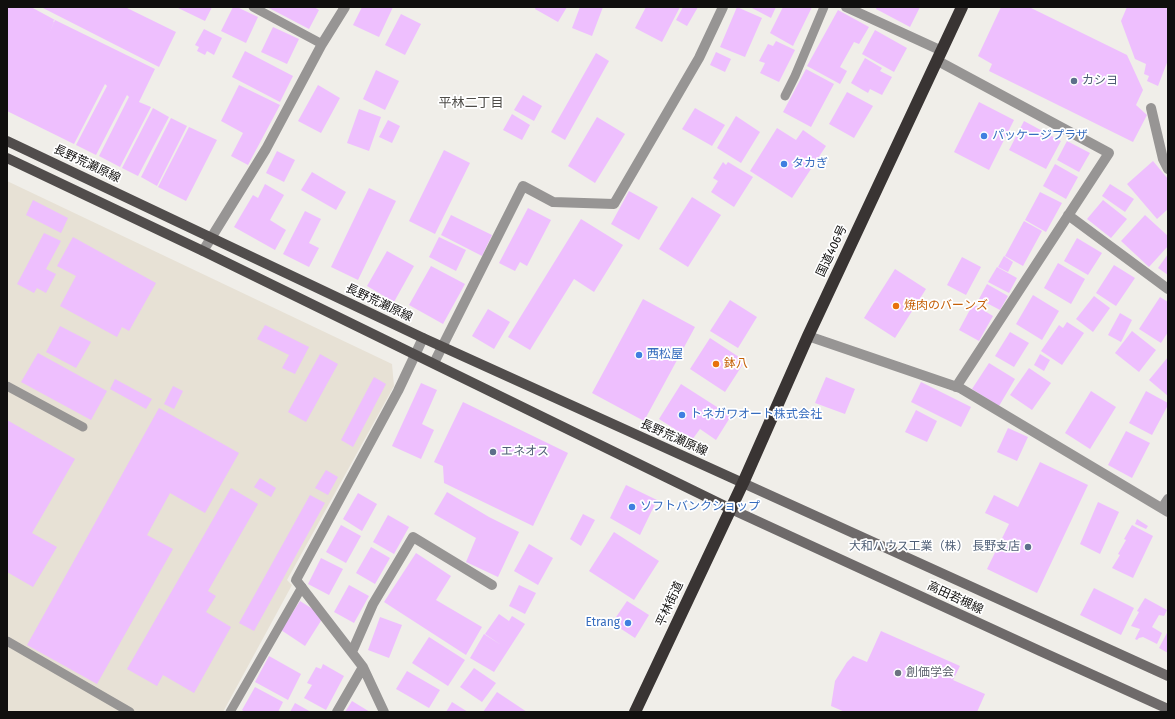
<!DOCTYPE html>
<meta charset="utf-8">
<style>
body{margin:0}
#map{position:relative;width:1175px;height:719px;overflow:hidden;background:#f0eee9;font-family:"Fira Sans",sans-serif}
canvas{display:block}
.frame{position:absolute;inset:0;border:8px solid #100f0e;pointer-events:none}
</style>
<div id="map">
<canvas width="1175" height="719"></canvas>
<div class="frame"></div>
</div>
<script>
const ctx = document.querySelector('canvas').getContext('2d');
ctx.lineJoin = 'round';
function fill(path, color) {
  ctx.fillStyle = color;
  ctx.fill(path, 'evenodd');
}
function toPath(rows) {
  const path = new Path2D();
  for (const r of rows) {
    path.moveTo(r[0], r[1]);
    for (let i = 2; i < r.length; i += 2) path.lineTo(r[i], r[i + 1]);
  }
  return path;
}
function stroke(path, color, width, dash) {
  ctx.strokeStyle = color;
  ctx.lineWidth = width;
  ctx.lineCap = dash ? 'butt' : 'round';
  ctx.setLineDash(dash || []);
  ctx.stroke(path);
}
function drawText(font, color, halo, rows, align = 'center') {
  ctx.font = font + ' "Fira Sans","Noto Sans JP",sans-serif';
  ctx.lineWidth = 3.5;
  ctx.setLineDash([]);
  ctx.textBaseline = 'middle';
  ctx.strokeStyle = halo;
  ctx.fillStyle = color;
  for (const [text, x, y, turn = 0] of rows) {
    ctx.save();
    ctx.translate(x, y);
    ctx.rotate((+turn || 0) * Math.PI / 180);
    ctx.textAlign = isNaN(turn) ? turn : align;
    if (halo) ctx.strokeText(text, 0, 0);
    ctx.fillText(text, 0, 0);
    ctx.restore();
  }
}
const built = toPath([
 [7,181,392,364,394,386,287,580,292,585,223,712,7,712]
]);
const building = toPath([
 [7,7,31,7,55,20,53,21,54,22,48,36,55,20,155,69,139,102,151,107,120,167,99,156,129,97,127,95,96,155,76,145,107,86,105,84,74,144,7,111],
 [41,7,125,7,176,32,159,67],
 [176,7,212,7,205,21],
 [233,7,237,7,258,17,246,43,221,31],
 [267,7,314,7,319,10,309,29],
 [362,7,393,7,379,37,353,25],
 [536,7,567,7,558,22,535,9],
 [580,7,603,7,592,36,572,28],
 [646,7,680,7,662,42,635,28],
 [683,7,698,7,687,26,676,20],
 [737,7,762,18,745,57,720,47],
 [750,7,776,7,771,18],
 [783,7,812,7,793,46,770,33],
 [877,7,920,7,910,27,876,9],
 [1001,7,1029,7,1127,55,1143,90,1136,105,1147,115,1133,142,989,71,992,64,978,56],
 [1127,7,1168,7,1168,60,1158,86,1147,81,1149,76,1144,74,1146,64,1135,59,1121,21],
 [838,10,869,27,859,44,854,42,840,67,847,71,840,84,807,66],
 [401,14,421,24,405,55,385,45],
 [273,27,299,39,287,64,261,52],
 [204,29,222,38,214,55,207,51,205,55,197,51,199,47,195,45],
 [875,30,907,48,894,72,862,54],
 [776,41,795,50,779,82,760,73,765,63,759,61,768,44,773,46],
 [245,51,293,76,280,102,232,77],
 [716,52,731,59,725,72,710,65],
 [596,53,609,61,565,140,551,132],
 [865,58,882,68,880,71,892,77,882,95,870,89,868,93,851,83],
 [806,69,834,84,811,127,783,112],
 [376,70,399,81,385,110,363,99],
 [239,85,280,105,248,165,231,156,243,133,221,121],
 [318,85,340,98,321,133,298,121],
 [847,92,873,106,854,138,829,124],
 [523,95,542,106,534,121,514,110],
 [979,102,1014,120,989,170,954,152],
 [153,108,169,117,138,176,122,168],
 [695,108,725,125,712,146,682,129],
 [359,109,381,117,369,151,347,143],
 [512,114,530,125,522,140,503,130],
 [736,116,760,132,741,163,717,148],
 [597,117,625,134,595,183,568,166],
 [171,118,187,126,157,186,141,177],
 [388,120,400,126,392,143,379,137],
 [1024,121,1061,141,1046,169,1009,150],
 [189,127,217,140,186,201,158,187],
 [777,128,796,140,803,130,826,146,792,198,750,171],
 [1067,141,1090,153,1079,172,1057,160],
 [444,150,470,163,435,234,409,221],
 [277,151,295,160,284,182,266,173],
 [1153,161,1168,179,1168,209,1157,219,1127,184],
 [723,162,726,165,728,162,753,177,734,207,711,192,718,181,713,178],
 [1055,164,1078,177,1066,199,1043,186],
 [312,172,346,192,336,210,301,190],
 [265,184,284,195,270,220,286,230,275,250,234,227,253,195,258,198],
 [1110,184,1134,199,1125,212,1102,196],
 [369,188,396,201,358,280,331,267],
 [629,191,658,207,639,240,611,224],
 [1040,192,1062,203,1046,232,1025,220],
 [692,197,721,215,688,267,659,249],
 [33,200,68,218,61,233,26,215],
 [1103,200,1127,219,1111,238,1087,219],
 [528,208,551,220,527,266,520,262,515,271,499,263],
 [305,211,321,219,309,243,319,248,309,267,283,254],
 [451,215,492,235,482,256,441,235],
 [1145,215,1168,236,1168,246,1149,267,1121,241],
 [581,219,623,245,594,292,574,279,530,350,508,337],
 [1024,221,1042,231,1023,266,1005,256],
 [44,233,61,241,46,269,56,274,46,293,37,288,34,293,17,284],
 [73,237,156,283,129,331,122,327,117,337,60,306,76,276,57,266],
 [439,237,466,250,456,271,429,257],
 [1077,238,1102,253,1088,275,1064,261],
 [387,251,414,266,394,302,367,286],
 [1168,254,1168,275,1158,268],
 [1004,256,1013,262,1008,272,998,267],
 [962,257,981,267,966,295,947,285],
 [1058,263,1085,279,1071,304,1044,288],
 [1114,265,1135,278,1116,306,1096,293],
 [431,266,465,284,443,324,409,305],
 [997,267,1017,278,1009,293,988,282],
 [895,269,926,289,895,338,864,318],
 [987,284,1008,296,1000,310,979,299],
 [1033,295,1059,311,1042,340,1016,324],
 [1094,296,1110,308,1093,332,1076,319],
 [1160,297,1168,302,1168,332,1161,343,1139,329],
 [643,299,695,327,644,421,592,393],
 [730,300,757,317,738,348,710,331],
 [973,304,993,316,979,341,959,330],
 [488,309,510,322,494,349,472,336],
 [1120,313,1132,320,1121,342,1108,335],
 [1067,322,1084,333,1062,365,1041,351,1059,325,1063,328],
 [265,325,309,347,295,374,282,368,289,355,257,339],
 [60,326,91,342,76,368,46,352],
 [1132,331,1156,350,1139,372,1115,353],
 [1010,332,1029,343,1014,367,995,356],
 [710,338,745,361,725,392,690,369],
 [38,353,107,391,91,420,21,382],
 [320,354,338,364,306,422,288,412],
 [1040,354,1050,360,1044,371,1034,365],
 [1168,357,1168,396,1149,380],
 [989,363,1015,379,999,406,972,389],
 [1029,368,1051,383,1032,410,1010,395],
 [374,377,386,384,353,447,341,440],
 [826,377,855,389,845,414,815,403],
 [115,379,152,399,146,409,110,389],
 [921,382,971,407,961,427,911,402],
 [421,383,437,390,422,424,434,430,421,459,392,446],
 [681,384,731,416,716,440,700,429,692,440,659,419],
 [173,386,183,391,174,409,164,404],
 [1091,391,1116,407,1090,449,1065,433],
 [1146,391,1168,403,1168,405,1152,435,1129,423],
 [463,402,568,453,533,526,444,483,443,466,434,462],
 [159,408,239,453,205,513,170,493,147,535,173,549,97,684,27,645],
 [916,410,937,421,927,442,905,432],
 [7,420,75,459,32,533,57,547,33,587,7,572],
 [1008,428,1028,437,1017,461,997,452],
 [1126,431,1150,443,1132,478,1108,465],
 [1040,462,1088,485,1037,593,987,569,1009,524,985,513,994,495,1018,507],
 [326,470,338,477,328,495,315,488],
 [260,478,276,488,271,497,254,487],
 [626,485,657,500,640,535,610,518],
 [231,488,258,504,208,591,216,596,206,612,231,627,194,693,163,675,157,686,127,669],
 [447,492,489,517,519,532,498,577,466,562,476,538,434,514],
 [358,493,377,504,362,531,343,519],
 [310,495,325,503,254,631,239,623],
 [1098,502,1119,512,1100,554,1080,544],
 [583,514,595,520,581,546,570,539],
 [388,515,409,527,394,554,373,542],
 [1137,519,1148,526,1146,529,1135,524],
 [341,525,361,536,346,563,326,552],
 [1132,525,1153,536,1133,578,1112,568,1120,555,1118,554,1126,540,1124,539],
 [614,532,659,561,634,600,589,571],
 [529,544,553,558,538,585,514,571],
 [371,547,390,558,375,584,356,573],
 [416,553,451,576,436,600,482,627,466,655,384,602],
 [321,558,343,569,329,595,308,584],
 [349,585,369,596,354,623,334,612],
 [519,585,536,593,525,614,509,606],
 [1094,588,1134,608,1121,635,1080,615],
 [1145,598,1167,610,1164,616,1159,615,1152,627,1162,633,1157,644,1143,637,1139,638,1137,640,1135,639,1140,629,1131,626,1139,612,1137,611],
 [300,601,324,616,305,646,281,630],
 [627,601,649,615,635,638,612,623],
 [499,614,509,621,512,616,525,624,494,672,470,658,484,634,501,645,485,634],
 [380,617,402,625,389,658,368,650],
 [881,631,960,666,953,680,985,694,977,712,845,712,831,706,835,681,847,662,853,656,867,662],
 [1168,631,1168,653,1159,648],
 [429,637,465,660,448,686,412,663],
 [269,656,301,674,288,700,255,682],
 [323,664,344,676,326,710,304,698,312,685,307,683,316,667,321,669],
 [474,668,496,683,482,702,460,687],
 [407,671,440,690,429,708,396,689],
 [255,687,283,702,278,712,245,712,242,710],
 [497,692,527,712,483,712],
 [352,701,370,712,345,712],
 [452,702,468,712,446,712],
 [295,703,311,712,290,712]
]);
const lane = toPath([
 [253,7,322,44],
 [785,96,795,76,824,7],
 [7,386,83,427],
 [7,641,130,712],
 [230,712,302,587]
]);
const street = toPath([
 [846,7,942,51],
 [938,61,1109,153,956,387],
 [1151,108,1163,159,1168,169],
 [1068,215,1168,289],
 [203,251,266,149,322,44,345,7],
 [808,336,960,388,1168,512],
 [434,363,523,186,553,202,614,204,699,58,723,7],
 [1162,508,1168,499],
 [352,652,373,604,413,537,492,585],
 [337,712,363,667],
 [384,712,363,667,296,580,398,391,423,338]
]);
const secondary = toPath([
 [743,483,1168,676],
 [731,509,1040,651,1168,709]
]);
const primary = toPath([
 [7,141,423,338,743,483],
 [7,158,203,251,731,509]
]);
const highway = toPath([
 [635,712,743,483,808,336,962,7]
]);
const markers = [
 [1074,81,4,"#5c6f8a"],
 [984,136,4,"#3f7fe0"],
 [784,164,4,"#3f7fe0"],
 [896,306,4,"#e8710a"],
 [639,355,4,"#3f7fe0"],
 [716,364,4,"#e8710a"],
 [682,415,4,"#3f7fe0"],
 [493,452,4,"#5c6f8a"],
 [632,507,4,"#3f7fe0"],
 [1028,547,4,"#5c6f8a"],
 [628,623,4,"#3f7fe0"],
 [898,673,4,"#6b7280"]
];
const serviceNames = [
 ["カシヨ",1082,81],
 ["エネオス",501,452],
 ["大和ハウス工業（株） 長野支店",1020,547,"right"]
];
const shopNames = [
 ["パッケージプラザ",992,136],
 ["タカぎ",792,164],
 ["西松屋",647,355],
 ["トネガワオート株式会社",690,415],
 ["ソフトバンクショップ",640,507],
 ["Etrang",620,623,"right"]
];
const streetNames = [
 ["長野荒瀬原線",87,164,25],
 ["国道406号",832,251,-65],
 ["長野荒瀬原線",379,303,25],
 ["長野荒瀬原線",674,438,24],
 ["高田若槻線",955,598,25],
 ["平林街道",670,604,-65]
];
const foodNames = [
 ["焼肉のバーンズ",904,306],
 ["鉢八",724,364]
];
const worshipNames = [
 ["創価学会",906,673]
];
const neighbourhoodNames = [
 ["平林二丁目",471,103]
];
fill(built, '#e7e1d5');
fill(building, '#eebffe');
stroke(lane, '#979594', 9);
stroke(street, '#979594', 10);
stroke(secondary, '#6e6a6a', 10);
stroke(primary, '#514d4c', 10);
stroke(highway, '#393433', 12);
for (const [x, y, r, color] of markers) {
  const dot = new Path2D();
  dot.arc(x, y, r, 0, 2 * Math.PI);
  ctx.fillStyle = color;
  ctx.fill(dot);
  stroke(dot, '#fff', 1.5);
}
drawText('12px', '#4e5e75', '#fff', serviceNames, 'left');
drawText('12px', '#366cbe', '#fff', shopNames, 'left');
drawText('12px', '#100f0e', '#fff', streetNames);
drawText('12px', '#c56008', '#fff', foodNames, 'left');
drawText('12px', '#5b616d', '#fff', worshipNames, 'left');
drawText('13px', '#4e4c48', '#fff', neighbourhoodNames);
</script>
